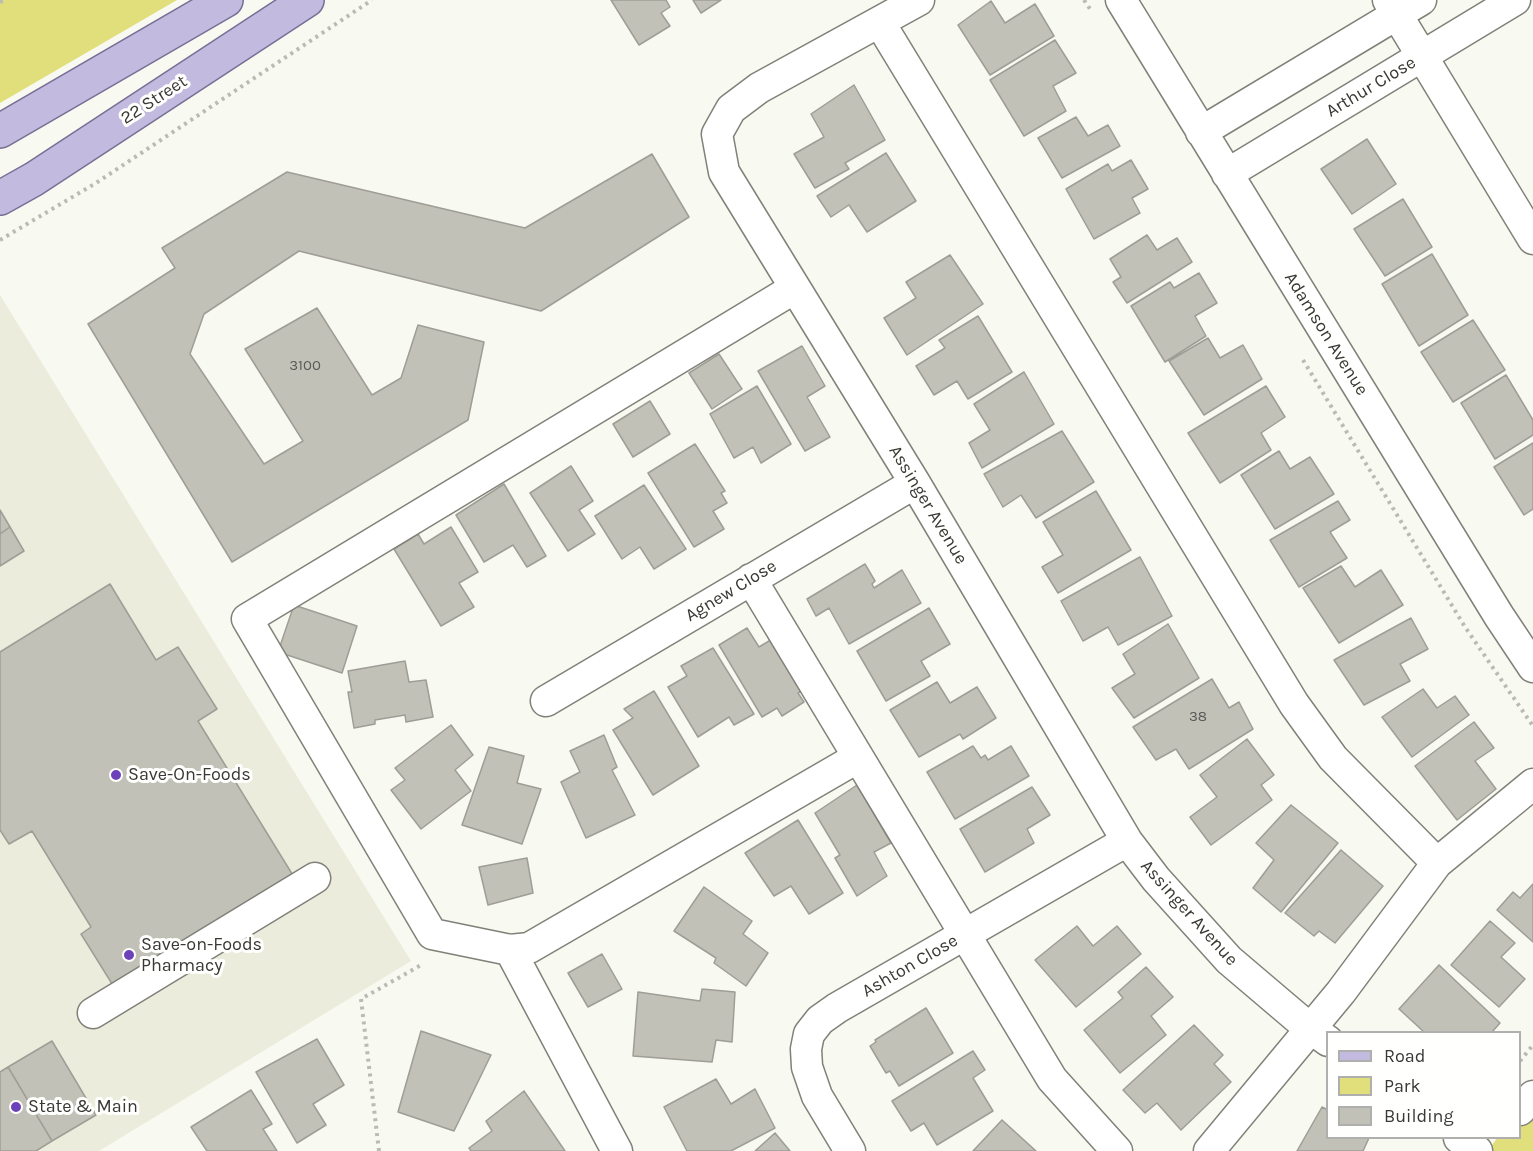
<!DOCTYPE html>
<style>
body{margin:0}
#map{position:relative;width:1533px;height:1151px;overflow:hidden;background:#f8f9f0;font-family:Karla,sans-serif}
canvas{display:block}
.legend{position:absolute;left:1326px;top:1031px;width:195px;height:108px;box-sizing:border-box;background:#fffffe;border:2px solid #afafae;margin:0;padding:8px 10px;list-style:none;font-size:18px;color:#383835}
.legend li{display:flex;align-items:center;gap:12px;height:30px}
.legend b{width:30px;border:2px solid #afafae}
</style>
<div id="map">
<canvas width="1533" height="1151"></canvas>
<ul class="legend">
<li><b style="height:8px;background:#c3badf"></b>Road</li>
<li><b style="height:16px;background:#e1df7b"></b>Park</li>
<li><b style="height:16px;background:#c1c1b8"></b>Building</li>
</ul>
</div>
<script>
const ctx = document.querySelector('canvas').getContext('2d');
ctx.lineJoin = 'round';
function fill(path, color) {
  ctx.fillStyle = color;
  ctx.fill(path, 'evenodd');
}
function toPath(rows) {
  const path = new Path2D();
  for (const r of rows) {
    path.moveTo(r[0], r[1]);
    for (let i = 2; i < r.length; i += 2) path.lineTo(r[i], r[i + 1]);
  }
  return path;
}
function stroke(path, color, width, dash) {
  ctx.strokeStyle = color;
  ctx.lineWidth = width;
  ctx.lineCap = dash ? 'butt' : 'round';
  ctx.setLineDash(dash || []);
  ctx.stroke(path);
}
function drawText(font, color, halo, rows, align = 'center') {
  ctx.font = font + ' Karla,sans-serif';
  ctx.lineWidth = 6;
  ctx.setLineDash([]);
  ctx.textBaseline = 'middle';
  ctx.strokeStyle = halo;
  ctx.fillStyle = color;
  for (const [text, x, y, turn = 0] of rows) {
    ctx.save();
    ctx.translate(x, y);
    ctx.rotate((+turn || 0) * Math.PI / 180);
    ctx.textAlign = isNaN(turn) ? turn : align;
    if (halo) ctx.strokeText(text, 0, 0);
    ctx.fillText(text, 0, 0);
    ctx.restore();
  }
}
const built = toPath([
 [0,295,411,961,99,1151,0,1151]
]);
const green = toPath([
 [0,0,177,0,0,103],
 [1533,1096,1533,1151,1488,1151,1497,1138,1520,1138,1520,1110]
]);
const building = toPath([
 [611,0,666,0,670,7,661,13,670,26,639,45,611,0],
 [693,0,721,0,701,13,693,0],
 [991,1,1005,23,1035,4,1054,36,990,75,958,25,991,1],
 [1055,40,1076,73,1053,86,1066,111,1024,136,990,80,1055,40],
 [854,85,885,140,845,163,849,169,815,188,794,154,824,137,811,114,854,85],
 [1076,117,1088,136,1108,125,1120,146,1062,178,1038,138,1076,117],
 [1367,139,1396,184,1352,214,1321,169,1367,139],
 [886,153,916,201,867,232,849,205,831,217,817,196,886,153],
 [652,154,689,217,541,311,299,251,204,314,190,354,264,464,303,441,245,349,317,308,372,395,401,378,418,325,484,342,468,420,232,562,88,324,175,268,162,248,287,172,525,228,652,154],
 [1131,160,1148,189,1132,198,1140,213,1094,239,1066,189,1108,164,1112,171,1131,160],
 [1403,199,1432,247,1385,276,1354,229,1403,199],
 [1147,235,1157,250,1177,238,1192,262,1127,303,1113,282,1121,277,1110,259,1147,235],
 [1432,254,1468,315,1419,346,1382,284,1432,254],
 [950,255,983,304,907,355,884,318,916,298,906,282,950,255],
 [1199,273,1217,303,1195,316,1206,336,1165,362,1131,306,1170,282,1174,288,1199,273],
 [978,316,1012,372,968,399,957,381,934,395,916,366,945,348,939,340,978,316],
 [1473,320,1505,370,1453,402,1421,352,1473,320],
 [1208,338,1220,358,1243,345,1262,379,1204,415,1169,361,1208,338],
 [802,346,825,386,807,397,830,437,805,451,758,371,802,346],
 [719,354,742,389,712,409,689,373,719,354],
 [1024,372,1054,424,982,468,969,443,990,430,974,404,1024,372],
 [1506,375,1533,420,1533,435,1495,459,1461,403,1506,375],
 [757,386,791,444,761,463,753,447,734,458,710,414,757,386],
 [1266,386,1285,417,1261,433,1271,450,1220,483,1188,433,1266,386],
 [650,401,670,434,633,457,613,424,650,401],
 [1062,431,1094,482,1036,518,1021,495,1003,507,984,474,1062,431],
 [1533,443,1533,509,1524,515,1494,467,1533,443],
 [695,444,725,491,721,493,727,503,713,511,724,529,694,547,648,473,695,444],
 [1279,451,1290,469,1310,457,1334,494,1275,529,1241,475,1279,451],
 [571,466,593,501,579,510,595,534,568,551,530,493,571,466],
 [504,484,546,556,527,567,513,545,484,562,456,515,504,484],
 [644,485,686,549,654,569,640,547,622,559,595,516,644,485],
 [1096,491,1131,550,1058,593,1042,567,1063,555,1043,522,1096,491],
 [1338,501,1350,520,1330,532,1347,558,1299,587,1270,540,1338,501],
 [0,510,10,527,0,534,0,510],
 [10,527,24,551,0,566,0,534,10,527],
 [451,527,478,572,459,583,474,607,441,626,394,549,418,534,424,544,451,527],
 [1140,557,1172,616,1118,645,1108,627,1083,641,1061,601,1140,557],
 [865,564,875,581,872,584,874,588,902,570,921,603,849,644,829,608,816,616,807,599,865,564],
 [1341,566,1355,587,1381,570,1403,605,1339,643,1303,588,1341,566],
 [110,584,156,660,178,647,217,709,198,721,294,877,114,987,81,934,91,927,32,831,9,844,0,830,0,652,110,584],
 [294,605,357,626,342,673,278,652,294,605],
 [929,608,950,644,921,661,930,676,886,701,857,651,929,608],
 [1411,618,1428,649,1400,664,1410,681,1364,705,1334,660,1411,618],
 [1168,624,1199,678,1134,718,1112,688,1135,674,1123,654,1168,624],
 [747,628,759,647,779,635,809,686,798,693,804,702,782,716,777,708,762,717,719,645,747,628],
 [713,648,754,714,734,725,729,717,698,737,668,687,687,676,681,666,713,648],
 [405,661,409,682,426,680,433,717,406,722,405,715,375,720,375,724,354,728,348,692,352,692,348,671,405,661],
 [1212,679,1229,708,1239,702,1253,729,1189,769,1176,749,1156,760,1133,727,1212,679],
 [937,682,950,703,977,687,996,718,963,739,960,734,919,757,890,710,937,682],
 [1423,689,1437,708,1455,696,1469,715,1412,757,1382,717,1423,689],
 [654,691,699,766,653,795,613,730,633,718,624,709,654,691],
 [1474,722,1494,748,1475,761,1496,789,1457,820,1415,766,1474,722],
 [451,725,473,755,455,770,471,791,421,829,391,790,405,780,395,768,451,725],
 [604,735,617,767,612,770,635,815,586,838,561,782,580,772,570,751,604,735],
 [1247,739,1274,775,1261,785,1272,800,1211,845,1190,817,1217,797,1200,775,1247,739],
 [973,746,981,758,985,755,988,760,1011,746,1029,776,955,819,927,772,973,746],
 [489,747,524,756,517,783,541,789,522,844,462,825,489,747],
 [857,785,891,843,874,852,887,876,857,896,835,858,840,855,815,813,857,785],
 [1032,787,1050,815,1027,829,1034,843,985,872,960,829,1032,787],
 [1291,805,1338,843,1281,912,1253,888,1274,860,1256,843,1291,805],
 [798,820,843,893,809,914,791,886,774,896,745,853,798,820],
 [1341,850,1383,886,1335,943,1319,931,1314,936,1285,913,1341,850],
 [527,858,533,893,488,905,479,867,527,858],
 [1533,884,1533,942,1497,910,1513,892,1520,898,1533,884],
 [704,887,752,921,743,934,768,953,746,986,714,963,716,958,674,931,704,887],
 [1490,921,1515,943,1501,957,1525,979,1499,1007,1451,965,1490,921],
 [1077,926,1093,946,1117,926,1141,954,1076,1007,1035,960,1077,926],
 [602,954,622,989,588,1007,568,973,602,954],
 [1439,965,1500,1023,1492,1032,1424,1032,1399,1009,1439,965],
 [1146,967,1173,997,1151,1016,1166,1035,1120,1073,1084,1030,1123,998,1118,992,1146,967],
 [702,989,735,992,732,1042,716,1040,712,1062,633,1056,638,992,700,1001,702,989],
 [926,1008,953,1053,899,1086,890,1071,886,1073,870,1046,876,1042,875,1040,926,1008],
 [1194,1025,1223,1055,1214,1064,1231,1082,1181,1130,1157,1103,1145,1113,1123,1090,1194,1025],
 [421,1031,491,1055,454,1131,398,1112,421,1031],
 [317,1039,344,1085,313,1104,326,1125,297,1143,256,1072,317,1039],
 [52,1041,96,1115,52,1141,8,1067,52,1041],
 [973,1051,985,1070,973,1078,993,1111,937,1145,924,1123,911,1131,892,1101,973,1051],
 [8,1067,52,1141,36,1151,0,1151,0,1072,8,1067],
 [716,1079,731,1104,755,1089,775,1128,731,1151,687,1151,664,1107,716,1079],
 [251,1090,272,1124,263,1129,277,1151,207,1151,191,1127,251,1090],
 [524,1091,565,1151,471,1151,469,1148,492,1131,486,1121,524,1091],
 [1322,1107,1328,1110,1328,1138,1369,1138,1363,1151,1297,1151,1322,1107],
 [1002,1120,1036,1151,973,1151,1002,1120],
 [775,1133,790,1151,755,1151,775,1133]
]);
const path = toPath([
 [1084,0,1092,12],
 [0,2,5,0],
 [0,240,96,183,372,0],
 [1303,360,1465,627,1533,726],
 [1520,1061,1533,1045],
 [379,1151,361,999,423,964]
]);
const minor = toPath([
 [919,0,759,88,731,109,717,134,724,172,915,483,1127,841,1156,879,1229,960,1302,1022,1328,1041],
 [1121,0,1499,616,1533,667],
 [1388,0,1533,239],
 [880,23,1294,704,1333,758,1437,863],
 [1201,132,1421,0],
 [1227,174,1515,0],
 [795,288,247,619,432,934,510,950,529,948,857,758],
 [751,579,1052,1079,1117,1151],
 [546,701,915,483],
 [510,950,617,1151],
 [93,1013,315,878],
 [1520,1110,1533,1096],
 [1459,1138,1477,1151],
 [850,1151,817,1096,807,1067,806,1049,809,1034,820,1020,837,1008,1127,841],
 [1209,1151,1341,992,1437,863,1533,784]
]);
const major = toPath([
 [0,131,226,0],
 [0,198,34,179,307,0]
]);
const markers = [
 [116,775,6,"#6c41b9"],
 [129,955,6,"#6c41b9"],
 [16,1107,6,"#6c41b9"]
];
const numberNames = [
 ["3100",305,366],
 ["38",1198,717]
];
const streetNames = [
 ["Arthur Close",1371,87,-31],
 ["22 Street",154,100,-33],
 ["Adamson Avenue",1326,334,58],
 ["Assinger Avenue",928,505,59],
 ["Agnew Close",731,591,-31],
 ["Assinger Avenue",1189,913,48],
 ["Ashton Close",910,966,-30]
];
const poiNames = [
 ["Save-On-Foods",128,775],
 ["Save-on-Foods",141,945],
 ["Pharmacy",141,966],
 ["State & Main",28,1107]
];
fill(built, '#ececdd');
fill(green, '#e1df7b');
fill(building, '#c1c1b8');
stroke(building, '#9e9e96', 1.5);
stroke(minor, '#808179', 33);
stroke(major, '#786f96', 36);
stroke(path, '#babbb4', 4, [3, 4.5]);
stroke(minor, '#fff', 30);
stroke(major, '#c3badf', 33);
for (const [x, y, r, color] of markers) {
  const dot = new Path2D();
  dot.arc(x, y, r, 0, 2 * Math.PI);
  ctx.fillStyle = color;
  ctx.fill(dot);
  stroke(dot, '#fffffe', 2);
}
drawText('15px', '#5a5a56', null, numberNames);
drawText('18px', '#383835', '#fffffe', streetNames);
drawText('18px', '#383835', '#fffffe', poiNames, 'left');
</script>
